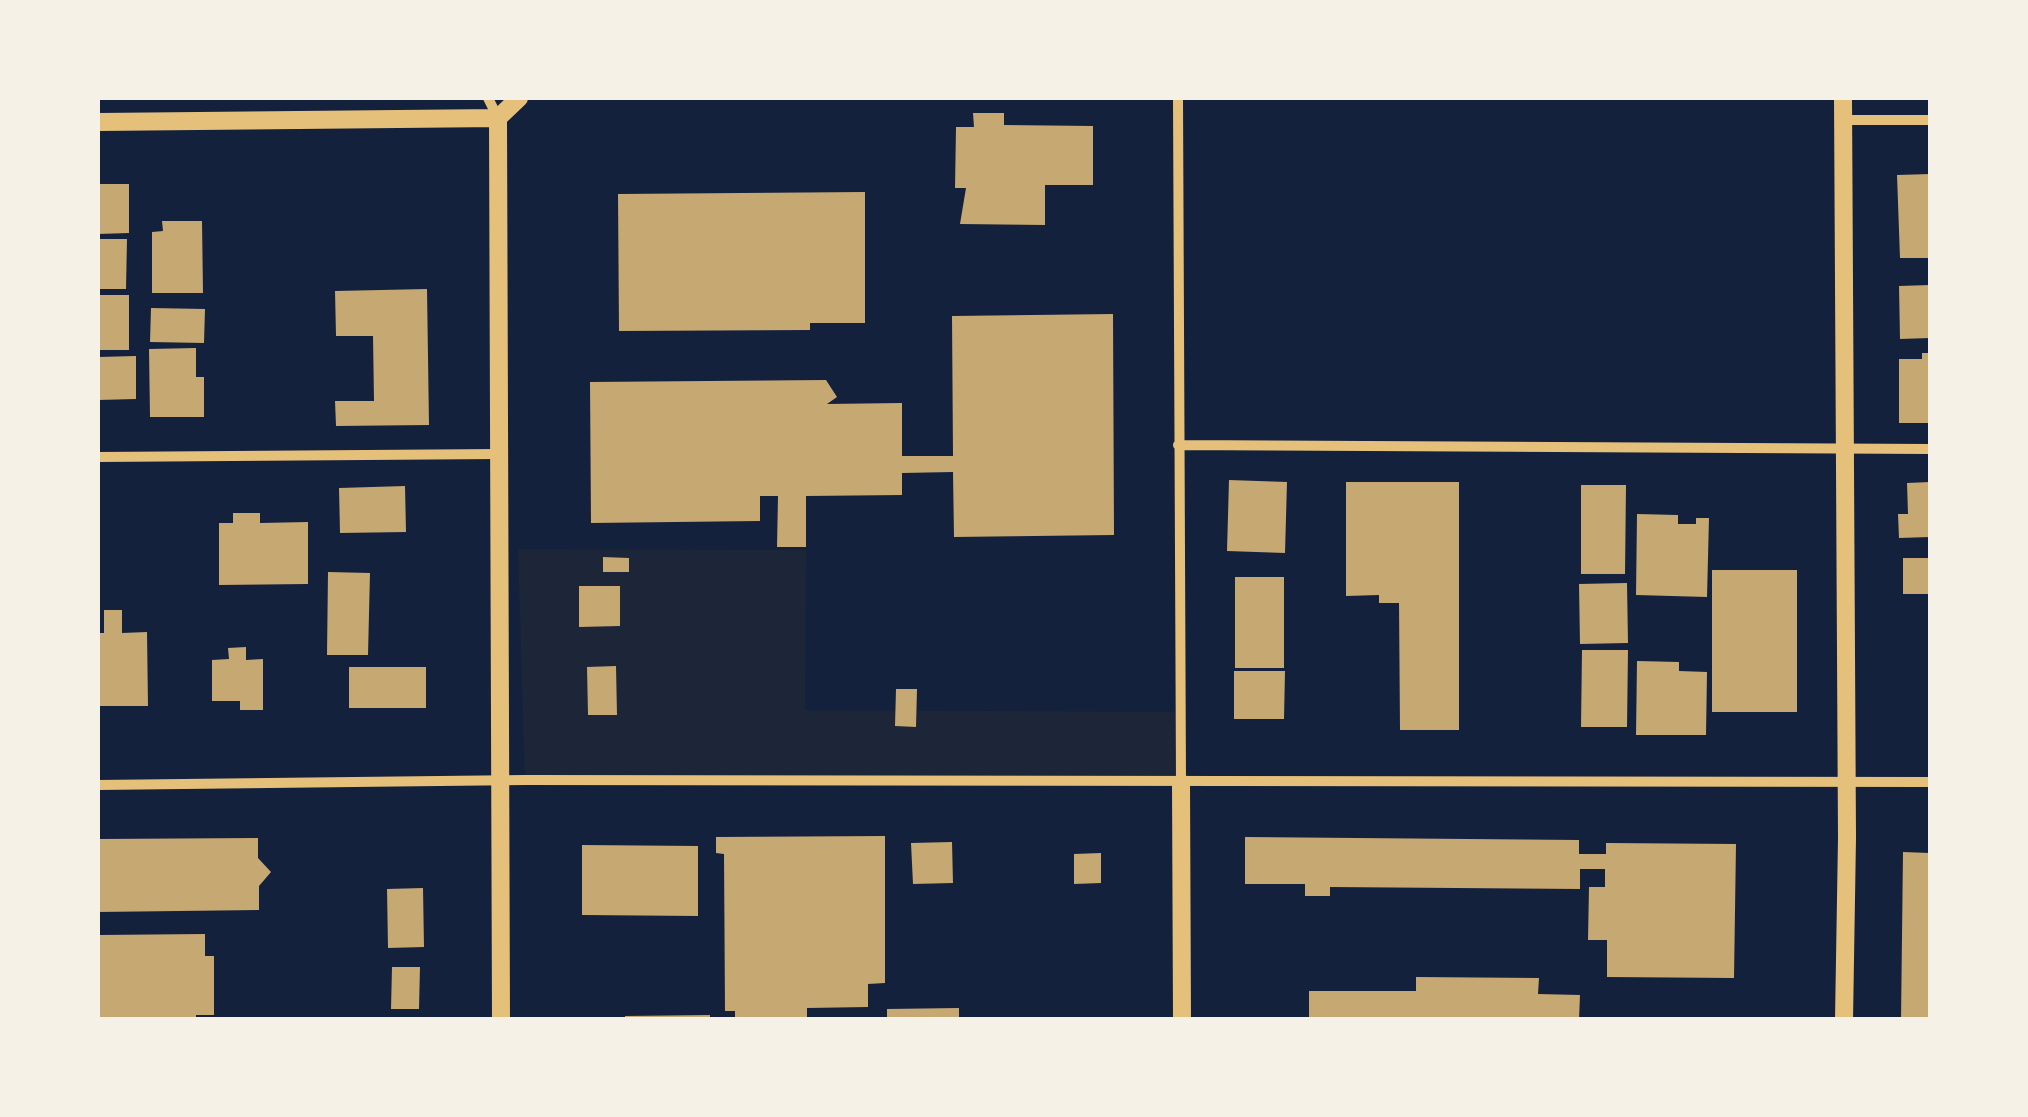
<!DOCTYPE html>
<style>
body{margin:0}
#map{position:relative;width:2028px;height:1117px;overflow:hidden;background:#14213d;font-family:"Noto Sans",sans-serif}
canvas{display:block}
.frame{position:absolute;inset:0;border:100px solid #f6f1e7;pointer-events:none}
</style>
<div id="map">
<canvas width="2028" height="1117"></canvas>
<div class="frame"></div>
</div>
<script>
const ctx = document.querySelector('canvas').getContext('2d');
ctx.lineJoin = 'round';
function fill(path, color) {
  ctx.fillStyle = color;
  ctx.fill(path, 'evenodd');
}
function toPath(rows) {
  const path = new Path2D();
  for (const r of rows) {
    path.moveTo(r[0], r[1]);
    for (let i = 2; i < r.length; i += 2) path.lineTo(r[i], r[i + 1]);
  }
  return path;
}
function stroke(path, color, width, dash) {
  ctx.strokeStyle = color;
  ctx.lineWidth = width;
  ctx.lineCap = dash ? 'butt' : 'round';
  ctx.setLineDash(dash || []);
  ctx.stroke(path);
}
const green = toPath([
 [518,549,806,550,805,710,1180,712,1181,783,525,780]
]);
const building = toPath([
 [973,113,1004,113,1004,125,1093,126,1093,185,1045,185,1045,225,960,224,966,188,955,188,956,127,974,127],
 [1930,174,1930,258,1900,258,1897,175],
 [98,184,129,184,129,233,98,234],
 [865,192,865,323,810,323,810,330,619,331,618,194],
 [162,221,202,221,203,293,152,293,152,232,163,231],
 [98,239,127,239,126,289,98,289],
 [1930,285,1930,338,1900,339,1899,286],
 [427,289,429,425,336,426,335,401,374,401,373,336,336,336,335,291],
 [98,295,129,295,129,350,98,350],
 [151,308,205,309,204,343,150,342],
 [1113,314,1114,535,954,537,953,472,902,473,902,495,806,496,806,547,777,547,778,496,760,496,760,521,591,523,590,382,826,380,837,397,827,404,902,403,902,456,953,456,952,316],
 [196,348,196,377,204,377,204,417,150,417,149,349],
 [1922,353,1930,353,1930,423,1899,423,1899,359,1922,359],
 [136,356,136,399,98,400,98,357],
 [1229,480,1287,482,1285,553,1227,551],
 [1346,482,1459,482,1459,730,1400,730,1399,603,1379,603,1379,595,1346,596],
 [1930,482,1930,537,1899,538,1898,514,1908,514,1907,483],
 [1581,485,1626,485,1625,574,1581,574],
 [405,486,406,532,340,533,339,488],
 [233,513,260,513,260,523,308,522,308,584,219,585,219,523,233,523],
 [1637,514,1678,515,1678,524,1696,524,1696,518,1709,518,1707,597,1636,595],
 [603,557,629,558,629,572,603,572],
 [1903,558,1930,558,1930,594,1903,594],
 [1712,570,1797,570,1797,712,1712,712],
 [328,572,370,573,368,655,327,655],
 [1235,577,1284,577,1284,668,1235,668],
 [1627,583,1628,643,1580,644,1579,584],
 [579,586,620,586,620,626,579,627],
 [104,610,122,610,122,633,147,632,148,706,98,706,98,633,104,633],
 [246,647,246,660,263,659,263,710,240,710,240,701,212,701,212,660,229,659,228,648],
 [1582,650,1628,650,1627,727,1581,727],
 [1637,661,1679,662,1679,671,1707,672,1706,735,1636,735],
 [616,666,617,715,588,715,587,667],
 [349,667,426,667,426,708,349,708],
 [1234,671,1285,671,1284,719,1234,719],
 [896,689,917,689,916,727,895,726],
 [885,836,885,983,868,984,868,1007,807,1008,807,1020,735,1020,735,1011,725,1011,724,854,716,853,716,837],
 [1245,837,1579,840,1579,854,1606,854,1606,843,1736,844,1734,978,1607,977,1607,940,1588,940,1589,887,1605,887,1605,869,1580,869,1580,889,1330,887,1330,896,1305,896,1305,884,1245,884],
 [258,838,258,858,271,872,259,886,259,910,98,912,98,839],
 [952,842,953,883,913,884,911,843],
 [582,845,698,846,698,916,582,915],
 [1903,852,1930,853,1930,1020,1901,1020],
 [1101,853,1101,883,1074,884,1074,854],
 [423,888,424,947,388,948,387,889],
 [205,934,205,956,214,956,214,1015,196,1015,196,1020,98,1020,98,935],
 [392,967,420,967,419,1009,391,1009],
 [1416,977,1539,978,1538,994,1580,995,1579,1020,1309,1020,1309,991,1416,991],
 [959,1008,959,1020,887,1020,887,1009],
 [710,1015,710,1020,625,1020,625,1016]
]);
const minor = toPath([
 [488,98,498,118],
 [1178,98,1181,783],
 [1843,120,1930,120],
 [1178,445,1930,449],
 [98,457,499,454],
 [98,785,525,780,1930,782]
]);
const tertiary = toPath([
 [1843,98,1847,838,1844,1020],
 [498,118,501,1020],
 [98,122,498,118,519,98],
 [1181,783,1182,1020]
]);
fill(green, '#1d2539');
fill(building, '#c6a872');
stroke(minor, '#e5c07b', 10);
stroke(tertiary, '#e5c07b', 18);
</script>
